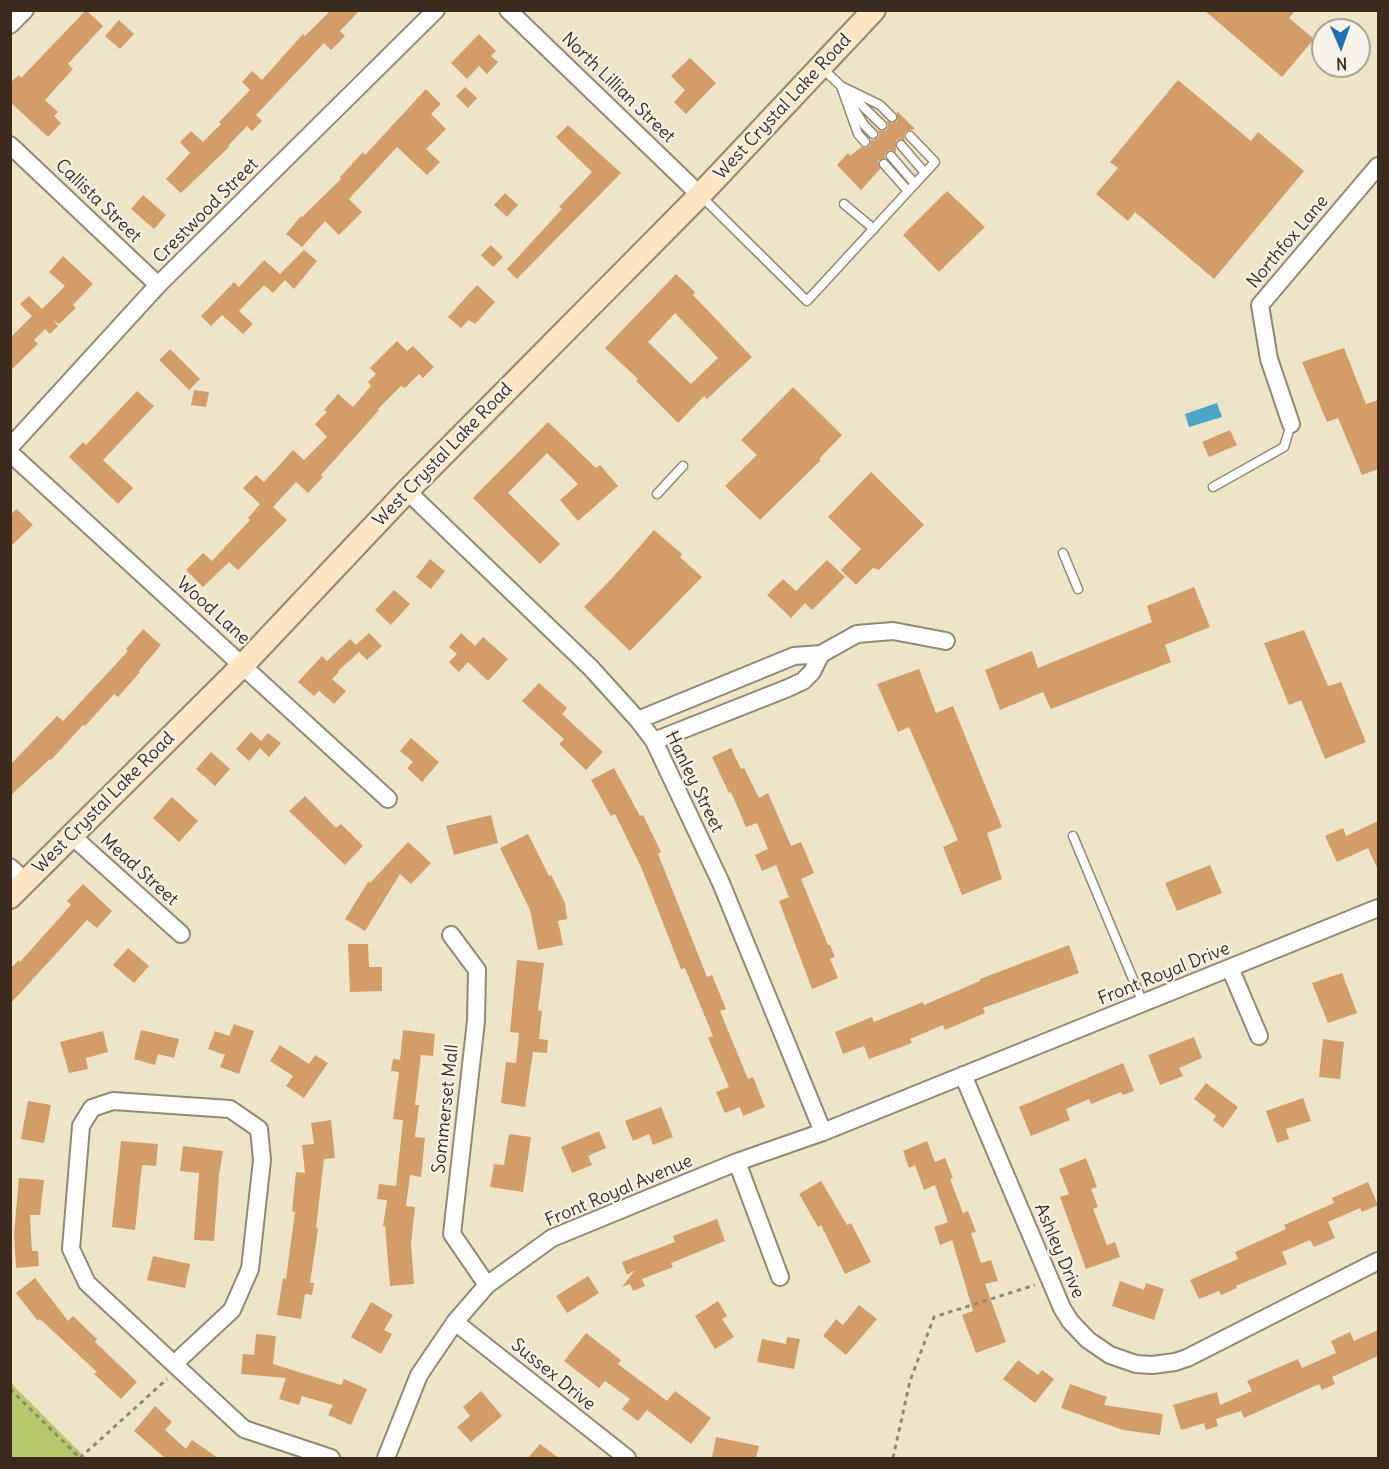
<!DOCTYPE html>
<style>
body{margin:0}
#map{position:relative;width:1389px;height:1469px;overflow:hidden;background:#eee5c8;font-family:Delius,sans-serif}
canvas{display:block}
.frame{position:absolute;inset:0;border:12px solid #3b2a1e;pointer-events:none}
.north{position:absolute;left:1311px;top:18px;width:60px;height:60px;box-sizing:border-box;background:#f7f3e8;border:2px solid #aca397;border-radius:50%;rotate:178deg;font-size:16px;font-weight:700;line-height:24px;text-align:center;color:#3b2a1e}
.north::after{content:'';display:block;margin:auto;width:21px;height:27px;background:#1f6fb2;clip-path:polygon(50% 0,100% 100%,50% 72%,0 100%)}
</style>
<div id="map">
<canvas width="1389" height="1469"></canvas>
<div class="frame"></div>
<div class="north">N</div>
</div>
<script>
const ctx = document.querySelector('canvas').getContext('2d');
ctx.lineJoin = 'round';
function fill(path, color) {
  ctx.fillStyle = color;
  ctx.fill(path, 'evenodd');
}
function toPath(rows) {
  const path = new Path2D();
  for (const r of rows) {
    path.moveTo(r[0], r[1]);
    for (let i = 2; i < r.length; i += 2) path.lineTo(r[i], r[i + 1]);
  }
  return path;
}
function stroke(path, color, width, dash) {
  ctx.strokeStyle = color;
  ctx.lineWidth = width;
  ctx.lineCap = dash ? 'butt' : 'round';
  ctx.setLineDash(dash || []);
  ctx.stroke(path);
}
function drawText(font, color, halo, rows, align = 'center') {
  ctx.font = font + ' Delius,sans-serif';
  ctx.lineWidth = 4.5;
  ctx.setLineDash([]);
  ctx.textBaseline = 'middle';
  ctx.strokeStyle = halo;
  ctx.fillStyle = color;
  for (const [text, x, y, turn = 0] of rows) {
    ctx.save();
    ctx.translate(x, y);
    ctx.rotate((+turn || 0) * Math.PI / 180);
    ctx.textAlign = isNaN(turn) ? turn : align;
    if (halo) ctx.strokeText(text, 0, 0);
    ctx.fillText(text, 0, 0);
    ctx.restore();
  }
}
const green = toPath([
 [11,1383,86,1458,11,1458]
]);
const water = toPath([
 [1217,403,1222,417,1189,427,1185,414]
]);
const building = toPath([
 [86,10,103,26,68,64,73,69,45,100,58,112,54,116,61,123,48,137,10,102,10,83,19,75,21,78],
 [331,10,360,10,340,31,345,36,331,50,324,43,256,115,262,121,252,131,247,126,228,146,229,147,181,193,166,179,190,153,180,142,191,131,203,142,221,124,219,122,250,90,242,82,252,71,262,80,303,34,305,36],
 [1204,10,1296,10,1289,18,1314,39,1282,77],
 [119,20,134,34,120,49,105,36],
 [479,34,496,51,491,56,498,62,487,74,479,66,467,79,451,63],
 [690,58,716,83,686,114,674,102,685,90,671,76],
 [1178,80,1251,141,1258,132,1304,171,1214,279,1135,212,1128,221,1096,194,1118,168,1110,162],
 [465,87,477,98,468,108,456,96],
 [426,89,441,104,431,114,446,129,426,149,440,162,427,175,397,147,349,199,362,212,339,235,325,221,302,247,286,234,301,216,302,217,341,179,340,177,363,152,365,155],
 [897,111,915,129,905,132,904,137,905,141,900,139,896,141,896,152,890,150,886,152,885,158,878,161,880,169,861,190,837,165,848,153,850,156,861,147,866,148,870,146,871,140,875,140,879,136,878,130,881,131,886,130,888,126,887,121,891,123,897,121],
 [568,125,621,173,517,279,507,269,562,209,559,207,592,172,556,137],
 [947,191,985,227,939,272,903,235],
 [505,193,518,205,507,217,494,205],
 [143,195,166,215,154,229,131,209],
 [491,245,503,257,493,267,481,255],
 [304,250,317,261,294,289,285,280,273,293,264,285,239,311,253,324,243,334,222,315,211,326,201,316,234,282,239,287,264,260,280,274],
 [63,256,93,284,73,305,76,308,59,324,53,320,58,326,50,334,45,329,34,340,38,344,10,371,10,338,32,316,20,304,29,296,42,309,65,286,49,272],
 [676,274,695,292,693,295,752,357,707,399,704,396,678,423,636,381,638,379,605,348],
 [675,313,718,358,691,384,648,342],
 [477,285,495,302,475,324,469,320,461,328,448,317],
 [397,341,407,351,413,346,434,367,423,378,419,374,405,388,401,386,378,409,379,410,321,475,323,477,308,493,296,482,273,507,287,520,238,570,229,562,203,587,186,570,203,553,212,561,250,520,248,518,260,504,243,488,256,475,264,482,293,450,304,460,327,437,315,424,327,412,324,410,338,394,353,407,371,386,368,382,376,374,370,368],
 [1344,348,1366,404,1378,400,1378,469,1362,475,1338,418,1327,422,1302,362],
 [170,349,200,379,189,390,159,360],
 [793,387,842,435,819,459,821,460,760,520,725,486,757,455,741,440],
 [194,390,209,392,206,407,191,405],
 [137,391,154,406,103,460,133,488,118,504,69,457,83,442,86,445],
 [548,422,596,468,600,465,618,486,578,521,560,500,578,484,547,453,508,493,560,544,540,564,473,498],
 [1230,430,1237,445,1209,457,1202,442],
 [871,472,924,525,879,570,873,568,856,585,841,570,861,549,828,517],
 [17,509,33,525,10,547,10,515],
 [654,530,682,554,680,557,702,577,630,651,584,607,614,576],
 [430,559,445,571,431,589,416,577],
 [827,560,845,577,812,610,805,603,791,618,767,595,783,579,796,591],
 [1194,587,1210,627,1165,645,1171,662,1051,709,1043,692,1000,710,985,670,1032,651,1038,668,1152,622,1147,606],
 [394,590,410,604,391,625,375,610],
 [143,629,161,645,139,671,140,672,118,697,114,694,85,726,83,725,51,760,50,759,10,796,10,765,57,716,63,721,128,651,126,649],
 [1304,630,1328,686,1341,682,1366,742,1325,759,1301,700,1289,705,1264,643],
 [369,633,382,646,367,660,359,652,338,671,339,672,332,679,346,691,334,704,319,691,314,696,298,682,322,656,327,661,350,639,356,645],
 [461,633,475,646,483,637,508,659,488,681,468,662,459,672,449,662,457,654,449,647],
 [919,669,936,713,953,706,1002,827,987,833,1002,879,962,895,943,847,958,840,909,727,898,732,877,684],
 [539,683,567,708,562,714,603,752,586,770,559,744,564,739,522,701],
 [251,732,261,741,268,733,281,743,269,757,260,748,249,761,236,749],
 [411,738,439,762,422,782,407,768,413,762,400,751],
 [731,748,741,769,744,768,759,798,768,793,791,846,801,842,814,873,801,879,828,945,830,945,835,957,830,959,838,978,812,989,779,901,789,897,776,865,762,871,755,855,768,849,757,823,746,827,731,792,729,793,712,757],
 [211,752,230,769,215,786,196,769],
 [614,768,640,816,643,815,661,852,658,854,707,977,712,975,726,1009,720,1011,748,1079,753,1077,765,1107,743,1116,740,1107,725,1113,716,1092,729,1087,708,1038,713,1036,685,968,681,969,642,869,615,814,611,816,591,780],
 [305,796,336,828,341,824,363,846,345,865,289,811],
 [172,797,198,821,179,842,153,818],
 [491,815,498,843,454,855,446,826],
 [1378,821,1378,870,1368,848,1337,862,1325,836,1343,828,1346,836],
 [528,834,549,876,551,875,565,903,567,919,558,921,563,945,538,950,530,910,500,848],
 [408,842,431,863,411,884,400,874,365,931,345,919,368,882,370,883],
 [1210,865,1222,893,1177,911,1165,883],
 [83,884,112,911,97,928,87,920,10,1004,10,969,19,960,20,962,71,905,67,901],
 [348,944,368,944,369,967,382,967,382,991,350,992],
 [1069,945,1079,973,983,1008,985,1013,945,1030,943,1025,910,1039,912,1043,869,1059,864,1046,843,1054,835,1032,872,1017,874,1022,923,1002,924,1005,980,981,980,979],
 [128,948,149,966,134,983,113,965],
 [517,960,544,963,538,1010,542,1011,539,1039,548,1040,547,1053,533,1052,525,1107,501,1103,506,1062,516,1063,519,1033,510,1032],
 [1342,973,1357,1013,1328,1023,1312,983],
 [234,1024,254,1031,239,1074,220,1067,225,1055,208,1049,215,1031,229,1036],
 [141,1030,179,1039,174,1058,158,1054,155,1065,134,1059],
 [403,1030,435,1034,433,1056,421,1055,415,1105,419,1105,415,1137,425,1138,421,1177,410,1175,406,1206,415,1207,411,1243,414,1284,390,1286,385,1226,383,1226,387,1200,377,1199,379,1184,396,1186,403,1120,393,1119,399,1072,391,1071,393,1059,400,1060],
 [103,1031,108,1052,86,1058,88,1069,69,1073,60,1042],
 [1194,1037,1202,1058,1179,1068,1183,1076,1160,1085,1148,1055],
 [1323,1039,1344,1042,1340,1079,1319,1077],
 [280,1045,309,1064,315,1055,328,1063,304,1098,286,1086,293,1076,270,1061],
 [1123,1063,1134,1091,1123,1095,1121,1092,1091,1104,1089,1099,1066,1109,1070,1120,1031,1136,1019,1107],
 [1206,1083,1238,1107,1223,1128,1213,1120,1216,1116,1194,1099],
 [1303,1098,1311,1121,1286,1129,1289,1139,1277,1143,1266,1111],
 [28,1101,51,1105,44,1143,21,1139],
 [661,1107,673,1137,653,1145,649,1134,633,1141,625,1121],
 [331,1120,335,1158,324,1159,316,1228,318,1229,310,1283,314,1283,312,1295,305,1294,301,1319,277,1315,283,1278,286,1279,295,1212,292,1211,296,1172,305,1173,302,1145,314,1144,311,1123],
 [599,1131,606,1148,588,1156,592,1165,572,1173,561,1147],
 [509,1134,531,1137,523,1192,490,1187,494,1164,504,1165],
 [121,1141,158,1144,156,1166,142,1165,135,1230,112,1227],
 [927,1141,935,1162,945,1158,953,1178,950,1179,963,1213,968,1211,976,1232,971,1233,981,1263,991,1260,998,1281,985,1284,1006,1342,976,1353,962,1315,973,1311,952,1240,940,1245,934,1227,948,1222,935,1185,924,1190,915,1165,909,1168,903,1151],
 [183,1146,223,1151,219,1175,214,1241,194,1240,199,1173,180,1171],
 [1086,1158,1097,1187,1091,1189,1098,1207,1093,1209,1107,1245,1115,1242,1120,1257,1086,1269,1060,1197,1069,1194,1059,1169],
 [19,1178,44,1180,40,1215,30,1215,32,1251,38,1251,39,1266,16,1268,14,1234],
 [821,1181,847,1225,851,1223,871,1262,845,1274,821,1225,818,1227,799,1194],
 [1368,1182,1378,1205,1362,1212,1360,1208,1328,1222,1335,1238,1314,1247,1310,1240,1282,1252,1287,1264,1236,1286,1237,1288,1221,1295,1219,1291,1199,1299,1190,1280,1238,1259,1235,1252,1286,1229,1284,1225,1334,1203,1332,1198],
 [717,1219,725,1241,671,1263,673,1267,642,1279,645,1286,633,1291,630,1284,622,1287,635,1270,627,1275,622,1262,675,1242,673,1236],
 [153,1256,190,1264,185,1288,147,1280],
 [588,1276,599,1293,567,1313,556,1296],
 [35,1278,68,1321,73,1316,97,1339,95,1342,137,1382,121,1399,94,1374,97,1372,40,1319,38,1321,16,1293],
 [1120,1281,1144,1290,1146,1283,1164,1289,1154,1320,1112,1306],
 [718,1301,727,1316,722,1319,734,1337,715,1349,695,1316],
 [371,1302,393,1315,384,1330,392,1334,381,1354,351,1337],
 [859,1305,877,1319,846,1355,823,1336,836,1319,843,1325],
 [1378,1330,1378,1356,1332,1377,1335,1384,1322,1390,1319,1384,1244,1418,1241,1411,1216,1419,1218,1426,1206,1430,1204,1423,1181,1430,1173,1405,1217,1392,1220,1405,1252,1391,1247,1381,1298,1359,1302,1368,1336,1353,1331,1341,1350,1332,1354,1341],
 [586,1333,621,1360,618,1364,667,1401,675,1391,711,1418,691,1444,647,1410,638,1421,622,1409,630,1399,605,1381,599,1388,564,1361],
 [256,1334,276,1336,273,1364,341,1385,344,1379,367,1389,351,1425,328,1415,333,1405,302,1396,299,1405,279,1399,286,1378,241,1374,243,1354,254,1355],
 [787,1337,800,1339,794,1369,757,1362,762,1339,786,1344],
 [1018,1360,1038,1375,1042,1370,1054,1379,1035,1403,1003,1379],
 [1070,1384,1107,1397,1104,1405,1163,1414,1160,1435,1123,1430,1061,1408],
 [481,1391,502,1416,471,1442,457,1427,470,1416,463,1407],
 [155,1406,172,1422,165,1430,186,1449,192,1440,218,1458,165,1458,134,1431],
 [716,1437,759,1446,756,1458,721,1458,712,1457],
 [540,1444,559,1458,528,1458]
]);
const path = toPath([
 [10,1389,80,1458],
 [80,1458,167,1379],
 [893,1458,910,1381,934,1317,1035,1285]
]);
const lane = toPath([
 [822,68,841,86,880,105,892,117],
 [841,86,858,134,865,142],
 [850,94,882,125],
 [850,102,864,125,873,134],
 [901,145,925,173],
 [891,156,915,184],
 [884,164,908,191],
 [700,195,807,301,935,162,910,136],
 [844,204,874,229],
 [1213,487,1284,447,1291,424],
 [657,494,683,466],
 [1063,553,1078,589],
 [1073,836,1143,1003]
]);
const street = toPath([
 [508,10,700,195],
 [10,25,25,10],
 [10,145,158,285],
 [1291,424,1269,359,1260,305,1378,166],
 [10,447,158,285,436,10],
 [10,453,388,799],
 [407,491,591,668,638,720,654,741,721,883,823,1132],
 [638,720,794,656,821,654,857,634,893,631,946,641],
 [654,741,788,688,803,681,812,672,821,654],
 [72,836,181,934],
 [10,867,26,882],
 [451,935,477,970,476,1021,452,1234,487,1285],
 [1230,968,1259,1036],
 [963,1075,1062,1308,1070,1321,1088,1340,1110,1355,1136,1364,1152,1365,1175,1362,1187,1358,1378,1261],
 [113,1101,230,1109,259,1129,262,1160,250,1269,232,1310,174,1364,87,1283,71,1249,81,1126,92,1108,113,1101],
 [737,1162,780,1277],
 [455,1322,627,1458],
 [174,1364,244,1429,331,1458],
 [386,1458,419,1375,455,1322,487,1285,552,1238,737,1162,823,1132,1378,908]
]);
const secondary = toPath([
 [10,897,243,665,407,491,700,195,874,10]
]);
const streetNames = [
 ["North Lillian Street",618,88,44],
 ["West Crystal Lake Road",783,107,-47],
 ["Callista Street",98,201,44],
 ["Crestwood Street",206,211,-45],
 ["Northfox Lane",1288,242,-50],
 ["West Crystal Lake Road",443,455,-46],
 ["Wood Lane",213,611,42],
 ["Hanley Street",694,782,64],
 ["West Crystal Lake Road",104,803,-45],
 ["Mead Street",139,870,42],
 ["Front Royal Drive",1164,974,-22],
 ["Sommerset Mall",446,1109,-84],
 ["Front Royal Avenue",619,1191,-23],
 ["Ashley Drive",1059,1251,67],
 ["Sussex Drive",553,1375,39]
];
fill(green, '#b7c96c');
fill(water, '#4aa5c8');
fill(building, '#d29d69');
stroke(lane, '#948873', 11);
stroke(street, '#948873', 20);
stroke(secondary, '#948873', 26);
stroke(path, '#948873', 3, [4.5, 4.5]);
stroke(lane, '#fff', 8);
stroke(street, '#fff', 16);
stroke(secondary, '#fce6c4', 22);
drawText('18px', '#3b2a1e', '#f7f3e8', streetNames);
</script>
